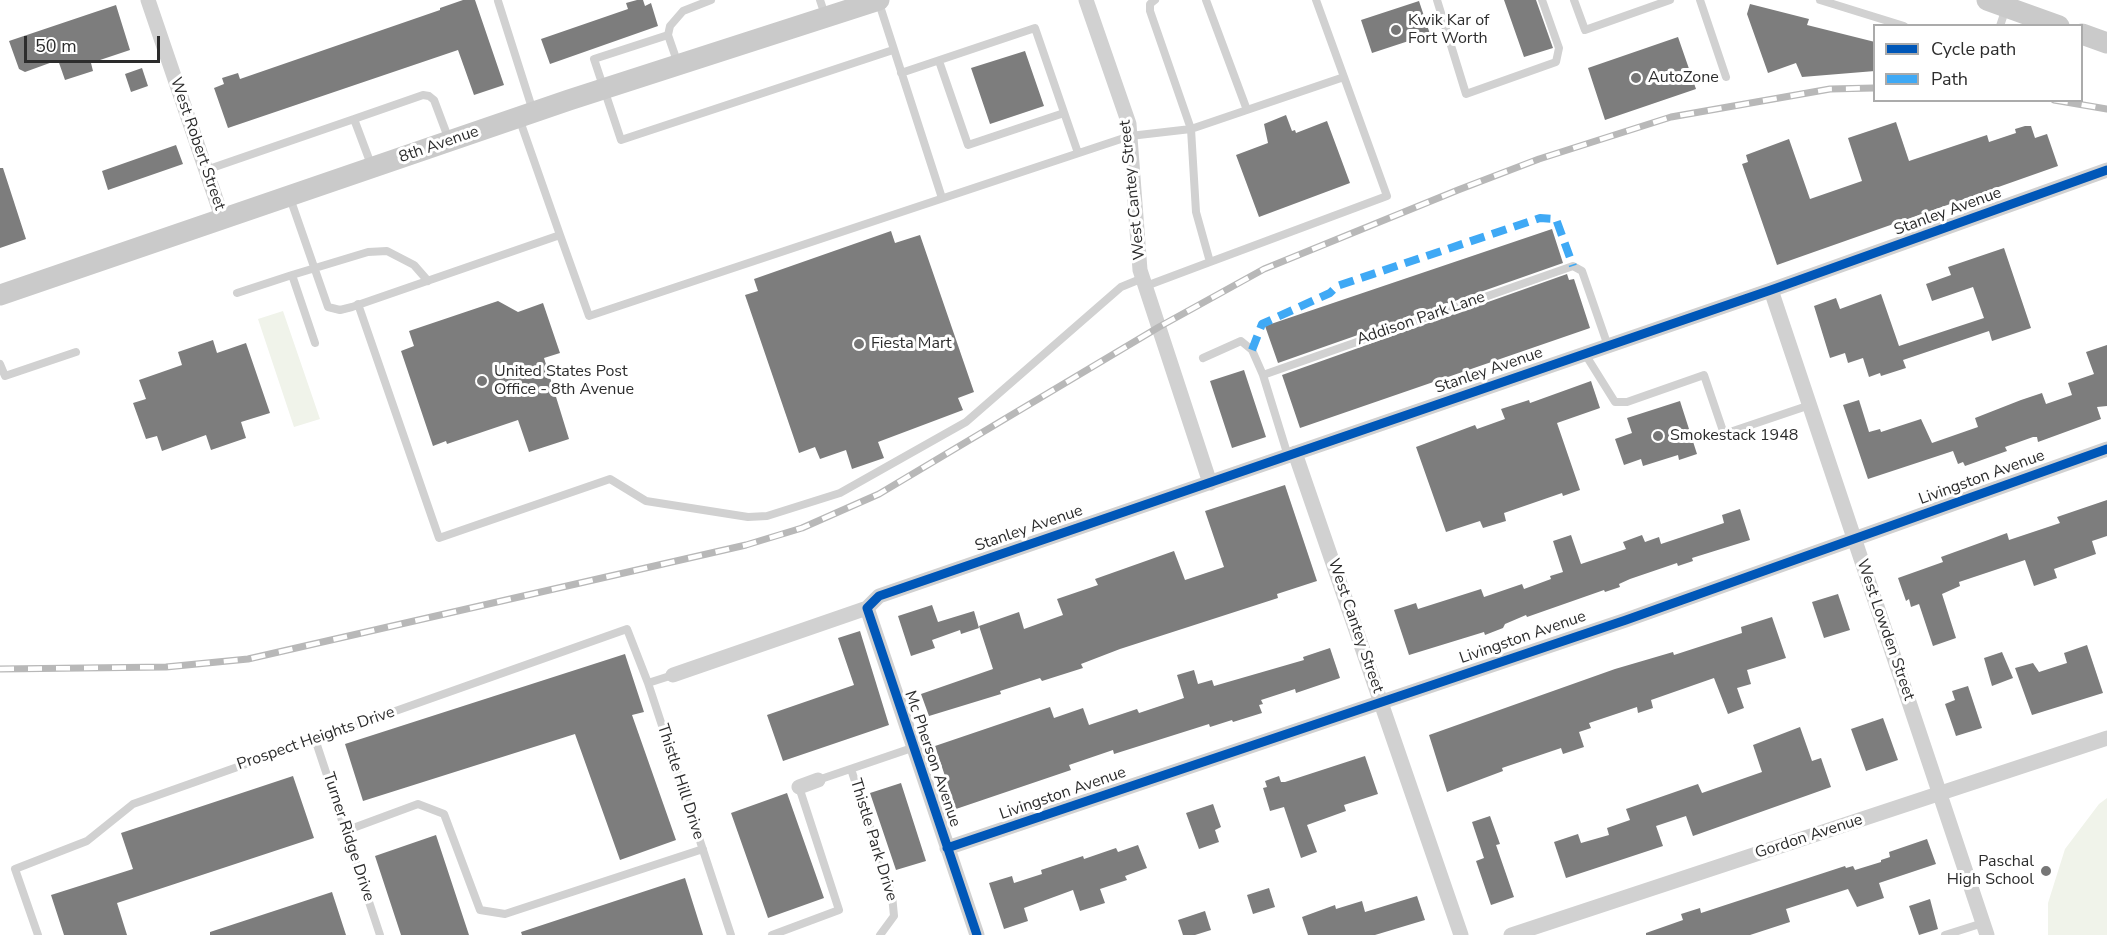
<!DOCTYPE html>
<style>
body{margin:0}
#map{position:relative;width:2107px;height:935px;overflow:hidden;background:#fff;font-family:"Nunito Sans",sans-serif}
canvas{display:block}
.legend{position:absolute;left:1873px;top:24px;width:210px;height:78px;box-sizing:border-box;background:#fff;border:2px solid #ababab;margin:0;padding:8px 10px;list-style:none;font-size:18px;color:#2c2c2c}
.legend li{display:flex;align-items:center;gap:12px;height:30px}
.legend b{width:30px;border:2px solid #ababab}
.scale{position:absolute;left:24px;top:36px;width:136px;height:27px;box-sizing:border-box;border:3px solid #2c2c2c;border-top:0;padding-left:8px;font-size:18px;line-height:21px;white-space:nowrap;color:#2c2c2c;-webkit-text-stroke:4px #fff;paint-order:stroke}
</style>
<div id="map">
<canvas width="2107" height="935"></canvas>
<ul class="legend">
<li><b style="height:8px;background:#0057b8"></b>Cycle path</li>
<li><b style="height:8px;background:#3fa9f5"></b>Path</li>
</ul>
<div class="scale">50 m</div>
</div>
<script>
const ctx = document.querySelector('canvas').getContext('2d');
ctx.lineJoin = 'round';
function fill(path, color) {
  ctx.fillStyle = color;
  ctx.fill(path, 'evenodd');
}
function toPath(rows) {
  const path = new Path2D();
  for (const r of rows) {
    path.moveTo(r[0], r[1]);
    for (let i = 2; i < r.length; i += 2) path.lineTo(r[i], r[i + 1]);
  }
  return path;
}
function stroke(path, color, width, dash) {
  ctx.strokeStyle = color;
  ctx.lineWidth = width;
  ctx.lineCap = dash ? 'butt' : 'round';
  ctx.setLineDash(dash || []);
  ctx.stroke(path);
}
function drawText(font, color, halo, rows, align = 'center') {
  ctx.font = font + ' "Nunito Sans",sans-serif';
  ctx.lineWidth = 6;
  ctx.setLineDash([]);
  ctx.textBaseline = 'middle';
  ctx.strokeStyle = halo;
  ctx.fillStyle = color;
  for (const [text, x, y, turn = 0] of rows) {
    ctx.save();
    ctx.translate(x, y);
    ctx.rotate((+turn || 0) * Math.PI / 180);
    ctx.textAlign = isNaN(turn) ? turn : align;
    if (halo) ctx.strokeText(text, 0, 0);
    ctx.fillText(text, 0, 0);
    ctx.restore();
  }
}
const green = toPath([
 [283,311,320,419,294,427,258,319],
 [2107,798,2107,935,2048,935,2048,903,2065,849,2099,804]
]);
const building = toPath([
 [463,0,475,0,504,85,474,95,458,50,228,128,214,88,224,84,222,78,238,73,240,79,440,10,440,8],
 [637,0,643,0,645,6,651,3,658,26,550,64,541,39,628,9,626,3],
 [1504,0,1536,0,1553,48,1524,57],
 [1419,1,1430,34,1372,53,1361,20],
 [1750,4,1809,19,1807,25,1875,42,1875,71,1802,77,1796,63,1768,73,1747,14],
 [116,5,130,50,91,63,93,71,65,80,58,60,25,72,19,69,9,41],
 [1678,37,1696,89,1605,120,1588,68],
 [1025,51,1044,106,990,124,971,68],
 [142,68,148,86,131,92,125,74],
 [1286,115,1292,131,1295,130,1296,133,1327,121,1350,183,1259,217,1236,155,1268,143,1264,124],
 [1896,122,1909,161,1987,135,1989,142,2016,133,2015,129,2025,126,2031,126,2035,138,2047,134,2058,166,1777,265,1742,164,1748,162,1746,155,1789,139,1810,199,1862,181,1848,138],
 [176,145,183,164,108,190,102,171],
 [0,168,3,168,26,239,0,248],
 [1552,229,1563,263,1278,363,1265,326],
 [891,231,895,243,920,235,974,392,958,398,963,410,878,442,884,458,852,469,846,450,820,459,815,447,799,453,745,295,758,291,754,279],
 [2004,248,2031,328,1992,341,1989,331,1903,360,1906,368,1881,376,1880,373,1869,377,1863,358,1848,363,1845,353,1830,358,1814,306,1836,298,1840,309,1881,294,1899,346,1984,318,1973,287,1932,301,1926,284,1951,275,1948,267],
 [1567,274,1569,280,1574,279,1590,328,1300,428,1282,375],
 [498,301,518,312,543,303,560,353,544,358,569,439,529,452,518,420,447,444,446,441,433,446,401,351,414,346,409,331],
 [213,340,217,353,246,343,270,413,241,422,246,438,211,450,206,435,162,451,157,436,146,439,133,403,146,399,139,380,182,365,178,352],
 [2107,345,2107,406,2097,407,2101,419,2038,442,2037,437,2033,437,2005,447,2007,451,1965,466,1963,462,1958,464,1953,451,1868,479,1843,405,1859,400,1869,432,1880,429,1881,432,1921,419,1932,443,1978,427,1975,418,2021,400,2042,393,2046,404,2072,395,2068,383,2094,374,2086,352],
 [1244,370,1266,437,1232,448,1210,381],
 [1591,381,1600,408,1557,423,1580,490,1563,496,1562,493,1504,513,1506,521,1483,528,1480,521,1446,532,1416,447,1475,425,1477,429,1505,419,1501,409,1529,400,1530,403],
 [1680,401,1697,454,1679,460,1678,455,1643,466,1641,459,1624,465,1615,439,1632,433,1627,418],
 [1285,485,1317,581,1277,594,1278,598,1120,649,1081,664,1083,668,1042,681,1040,678,1000,691,1001,694,929,716,921,694,993,669,979,626,1019,612,1024,629,1063,615,1057,599,1098,585,1095,579,1174,551,1185,580,1224,567,1205,511],
 [2107,500,2107,536,2092,541,2096,554,2054,569,2057,578,2034,586,2025,560,1959,582,1960,586,1942,594,1956,638,1933,646,1919,604,1911,607,1909,599,1906,601,1898,578,1943,562,1941,557,1988,540,2007,533,2009,540,2060,523,2057,517],
 [1740,509,1750,540,1692,558,1693,561,1678,566,1677,563,1630,579,1619,584,1620,587,1605,592,1604,590,1527,617,1526,615,1505,624,1503,628,1485,635,1484,632,1409,655,1394,610,1416,603,1418,609,1481,589,1484,597,1522,584,1524,589,1551,579,1550,576,1563,572,1553,541,1571,535,1581,564,1626,549,1623,542,1642,535,1645,542,1659,537,1661,544,1724,523,1722,515],
 [1838,594,1850,630,1824,638,1812,602],
 [932,605,938,622,974,611,979,628,961,634,960,630,932,640,935,648,911,656,898,616],
 [1772,617,1786,658,1747,670,1751,684,1737,688,1744,708,1728,714,1714,678,1651,700,1653,708,1638,713,1637,707,1589,723,1591,728,1579,732,1584,747,1563,754,1561,748,1502,768,1503,771,1447,792,1429,735,1615,669,1673,652,1674,655,1742,633,1741,627],
 [860,631,889,725,783,761,767,715,854,685,838,638],
 [2087,645,2103,693,2032,715,2015,668,2033,663,2039,672,2067,663,2064,653],
 [1330,648,1340,678,1296,693,1295,689,1261,700,1263,704,1259,705,1262,713,1233,722,1232,720,1210,727,1209,724,1114,754,1113,750,1069,765,1071,770,956,809,935,746,1050,707,1054,718,1083,708,1089,725,1137,709,1139,713,1184,698,1177,675,1194,670,1198,684,1212,680,1214,686,1304,660,1303,657],
 [2002,652,2013,678,1992,686,1984,658],
 [625,654,644,712,632,715,676,840,620,860,575,734,363,801,345,744],
 [1968,686,1982,728,1956,736,1945,704,1955,700,1952,691],
 [1883,718,1898,760,1866,771,1851,729],
 [1800,727,1812,761,1821,758,1831,787,1693,836,1686,816,1656,826,1663,846,1566,878,1554,842,1578,834,1581,843,1609,835,1607,828,1630,820,1626,809,1698,784,1702,793,1762,772,1753,745],
 [1365,756,1378,794,1344,805,1346,811,1307,825,1317,852,1301,858,1284,807,1270,811,1263,788,1267,787,1265,781,1279,776,1281,782,1285,782],
 [293,776,314,838,117,903,127,935,64,935,51,895,133,869,121,833],
 [901,783,926,861,896,870,870,793],
 [787,793,824,898,768,918,731,813],
 [1213,804,1221,827,1215,830,1219,842,1199,849,1186,813],
 [1490,816,1500,844,1496,845,1514,897,1491,905,1476,861,1484,858,1472,822],
 [436,835,469,935,401,935,375,856],
 [1927,839,1936,864,1879,883,1884,898,1857,907,1848,889,1786,909,1790,922,1750,935,1646,935,1646,933,1683,920,1681,914,1700,908,1701,913,1845,866,1846,868,1853,866,1855,870,1881,862,1881,860,1890,857,1889,852],
 [1138,845,1147,868,1125,876,1127,880,1100,889,1105,903,1080,911,1073,890,1024,908,1028,921,1004,929,989,883,1012,876,1014,883,1042,874,1041,870,1083,856,1084,859,1116,848,1118,852],
 [685,878,703,935,522,935,521,932],
 [1269,888,1275,907,1253,914,1247,895],
 [332,892,346,935,210,935,210,932],
 [1417,896,1425,920,1375,935,1308,935,1302,917,1335,905,1336,909,1362,901,1365,912],
 [1930,899,1938,929,1919,935,1909,906],
 [1205,911,1211,930,1195,935,1183,935,1178,920]
]);
const lane = toPath([
 [820,0,825,15],
 [1206,0,1247,110],
 [1437,0,1466,94,1556,62,1559,48,1542,0],
 [1574,0,1585,30,1670,0],
 [1700,0,1726,77],
 [1820,0,1904,26],
 [498,1,533,111],
 [879,3,942,198],
 [2000,26,2006,8],
 [668,35,670,26,683,11,711,0],
 [939,61,968,145,1064,113],
 [678,64,668,35,594,59,621,140,893,50],
 [901,73,1035,28,1078,153],
 [519,118,560,235],
 [354,119,423,95,429,96,434,100,449,140],
 [206,170,354,119,372,167],
 [290,198,328,307,340,310,352,307,560,235,589,316,1130,136,1191,129,1344,77,1316,0],
 [1210,262,1387,196,1344,77],
 [292,275,368,252,387,251,414,265,428,281],
 [1146,286,1210,262,1196,212,1191,129,1150,11,1150,4,1155,0],
 [237,293,292,275,315,343],
 [358,304,439,538,610,479,646,501,748,517,767,516,840,493,966,422,1121,287,1143,278],
 [1585,354,1615,402,1627,402,1704,375,1723,431,1733,431,1810,405],
 [1203,358,1241,341,1252,350,1263,375],
 [0,364,5,376,76,352],
 [1288,456,1263,375,1573,266,1582,271,1608,346],
 [648,683,673,675],
 [315,739,380,935],
 [851,769,892,895,894,916,880,935],
 [818,780,912,748],
 [345,831,418,804,444,814,480,910,505,914,703,849],
 [38,935,15,869,87,841,133,804,627,629,648,683,731,935],
 [772,935,839,910,799,787],
 [1945,935,1983,923]
]);
const street = toPath([
 [148,0,223,220],
 [1086,0,1129,124,1140,270,1210,483],
 [1771,290,1987,935],
 [1295,453,1461,935],
 [673,675,867,608],
 [799,787,818,780],
 [947,848,1626,620,2107,449],
 [977,935,867,608,879,596,1771,290,2107,170],
 [1511,935,2107,738]
]);
const secondary = toPath([
 [1987,0,2059,26],
 [2082,34,2107,43],
 [0,295,569,100,879,0]
]);
const rail = toPath([
 [2054,100,2107,109],
 [0,669,166,667,248,659,746,545,802,528,879,494,1159,327,1264,269,1458,190,1539,159,1671,117,1830,89,1874,88]
]);
const quiet = toPath([
 [1252,350,1262,324,1330,293,1337,286,1540,218,1556,219,1573,266]
]);
const cycleway = toPath([
 [947,848,1626,620,2107,449],
 [977,935,867,608,879,596,1771,290,2107,170]
]);
const markers = [
 [1396,30,6,"#767676"],
 [1636,78,6,"#767676"],
 [859,344,6,"#767676"],
 [482,381,6,"#767676"],
 [1658,436,6,"#767676"],
 [2046,871,6,"#767676"]
];
const poiNames = [
 ["Kwik Kar of",1408,21],
 ["Fort Worth",1408,39],
 ["AutoZone",1648,78],
 ["Fiesta Mart",871,344],
 ["United States Post",494,372],
 ["Office - 8th Avenue",494,390],
 ["Smokestack 1948",1670,436],
 ["Paschal",2034,862,"right"],
 ["High School",2034,880,"right"]
];
const streetNames = [
 ["West Robert Street",197,144,71],
 ["8th Avenue",439,145,-19],
 ["West Cantey Street",1133,190,-96],
 ["Stanley Avenue",1948,212,-20],
 ["Addison Park Lane",1421,319,-19],
 ["Stanley Avenue",1489,371,-19],
 ["Livingston Avenue",1982,478,-20],
 ["Stanley Avenue",1029,529,-19],
 ["West Cantey Street",1355,626,71],
 ["West Lowden Street",1885,630,71],
 ["Livingston Avenue",1523,638,-19],
 ["Prospect Heights Drive",316,739,-19],
 ["Mc Pherson Avenue",932,759,71],
 ["Thistle Hill Drive",680,782,72],
 ["Livingston Avenue",1063,794,-19],
 ["Turner Ridge Drive",348,837,72],
 ["Gordon Avenue",1809,837,-18],
 ["Thistle Park Drive",873,840,73]
];
fill(green, '#f0f3ea');
fill(building, '#7d7d7d');
stroke(lane, '#d1d1d1', 8);
stroke(street, '#d1d1d1', 15);
stroke(secondary, '#cacaca', 21);
stroke(rail, '#b8b8b8', 7);
stroke(rail, '#fff', 4.5, [14]);
stroke(quiet, '#3fa9f5', 8, [15, 8]);
stroke(cycleway, '#0057b8', 9);
for (const [x, y, r, color] of markers) {
  const dot = new Path2D();
  dot.arc(x, y, r, 0, 2 * Math.PI);
  ctx.fillStyle = color;
  ctx.fill(dot);
  stroke(dot, '#fff', 2);
}
drawText('16px', '#2c2c2c', '#fff', poiNames, 'left');
drawText('16px', '#2c2c2c', '#fff', streetNames);
</script>
